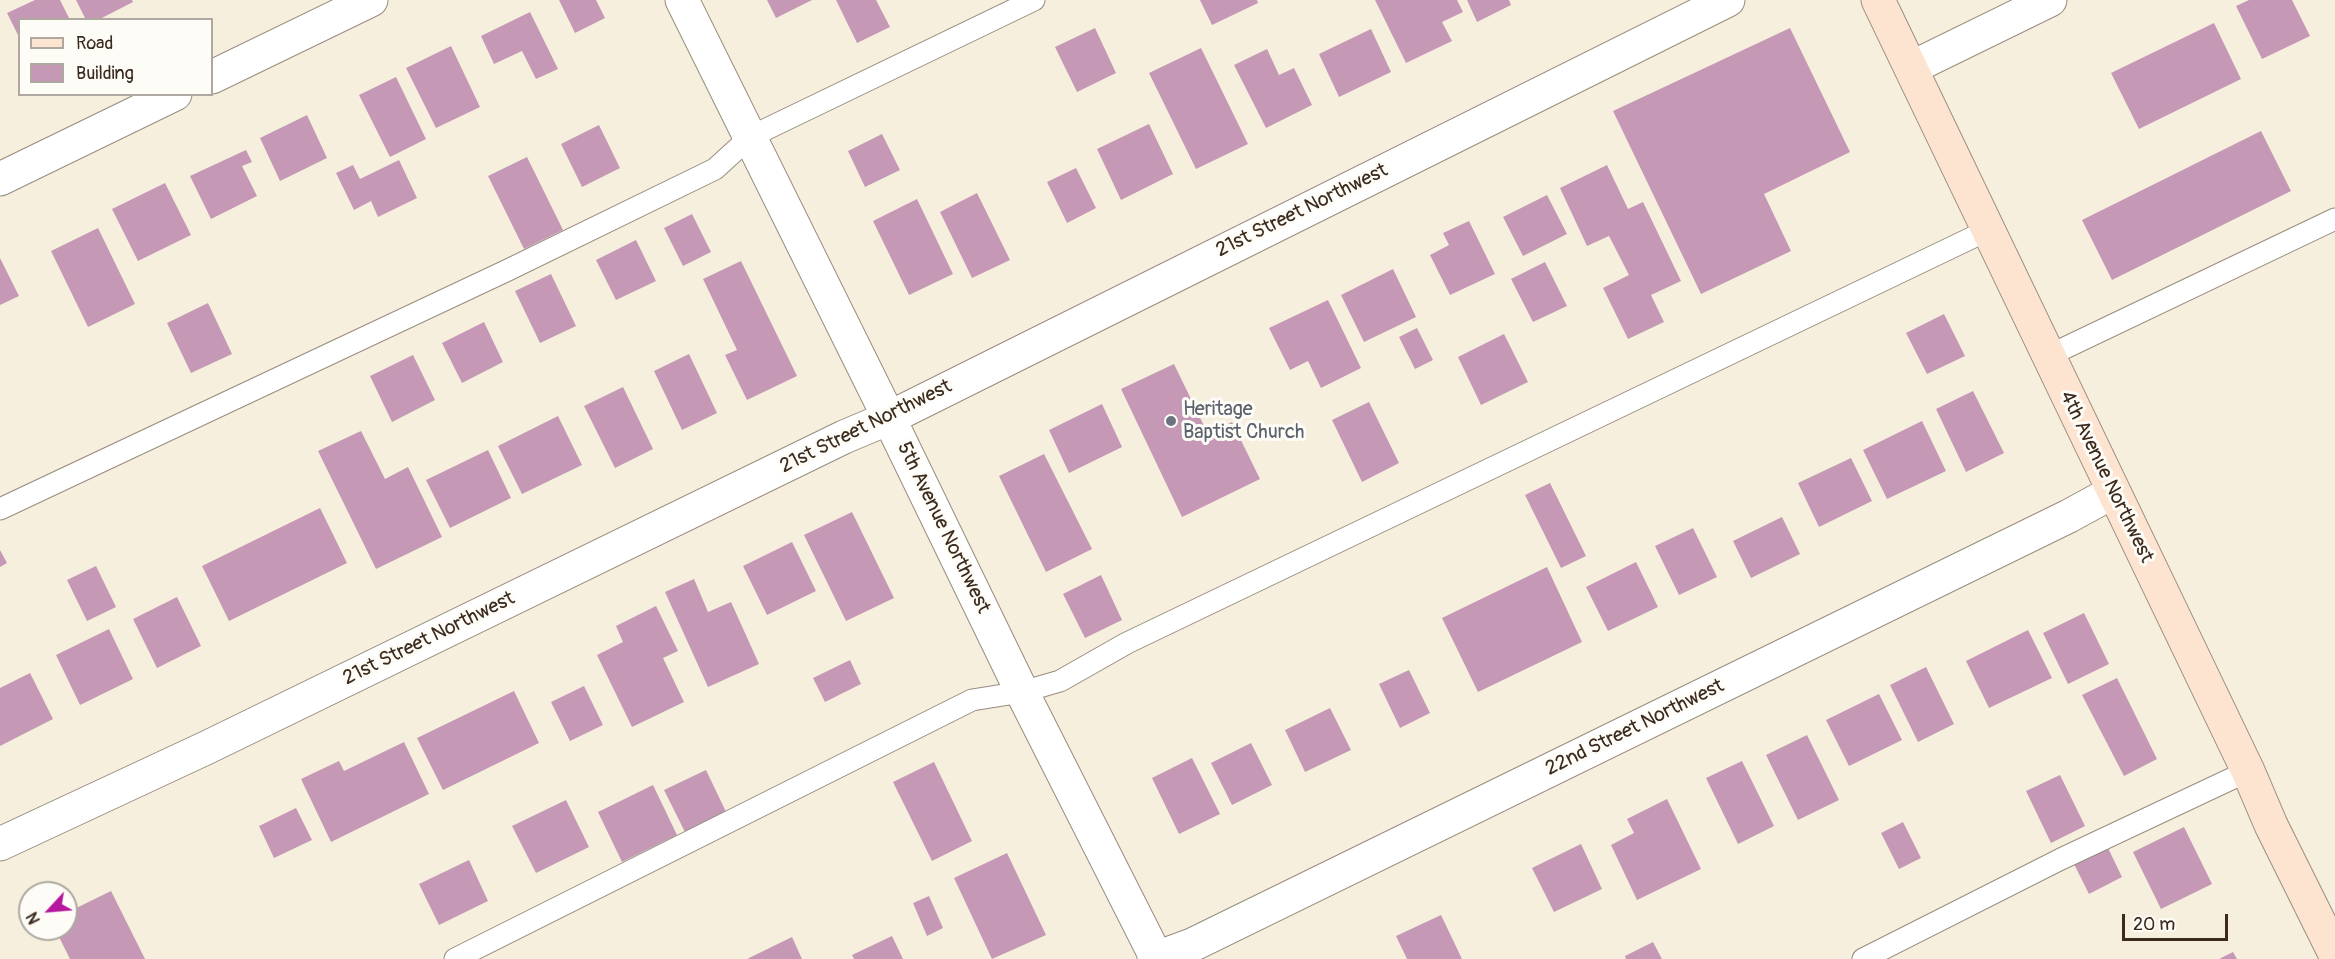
<!DOCTYPE html>
<style>
body{margin:0}
#map{position:relative;width:2335px;height:959px;overflow:hidden;background:#f6efdd;font-family:Pangolin,sans-serif}
canvas{display:block}
.legend{position:absolute;left:18px;top:18px;width:195px;height:78px;box-sizing:border-box;background:#fdfcf7;border:2px solid #afa8a0;margin:0;padding:8px 10px;list-style:none;font-size:18px;color:#3b2a1e}
.legend li{display:flex;align-items:center;gap:12px;height:30px}
.legend b{width:30px;border:2px solid #afa8a0}
.north{position:absolute;left:18px;top:881px;width:60px;height:60px;box-sizing:border-box;background:#fdfcf7;border:2px solid #afa8a0;border-radius:50%;rotate:244deg;font-size:16px;font-weight:700;line-height:24px;text-align:center;color:#3b2a1e}
.north::after{content:'';display:block;margin:auto;width:21px;height:27px;background:#b5179e;clip-path:polygon(50% 0,100% 100%,50% 72%,0 100%)}
.scale{position:absolute;left:2122px;top:914px;width:106px;height:27px;box-sizing:border-box;border:3px solid #3b2a1e;border-top:0;padding-left:8px;font-size:18px;line-height:21px;white-space:nowrap;color:#3b2a1e;-webkit-text-stroke:4px #fdfcf7;paint-order:stroke}
</style>
<div id="map">
<canvas width="2335" height="959"></canvas>
<ul class="legend">
<li><b style="height:8px;background:#fde4d1"></b>Road</li>
<li><b style="height:16px;background:#c599b6"></b>Building</li>
</ul>
<div class="north">N</div>
<div class="scale">20 m</div>
</div>
<script>
const ctx = document.querySelector('canvas').getContext('2d');
ctx.lineJoin = 'round';
function fill(path, color) {
  ctx.fillStyle = color;
  ctx.fill(path, 'evenodd');
}
function toPath(rows) {
  const path = new Path2D();
  for (const r of rows) {
    path.moveTo(r[0], r[1]);
    for (let i = 2; i < r.length; i += 2) path.lineTo(r[i], r[i + 1]);
  }
  return path;
}
function stroke(path, color, width, dash) {
  ctx.strokeStyle = color;
  ctx.lineWidth = width;
  ctx.lineCap = dash ? 'butt' : 'round';
  ctx.setLineDash(dash || []);
  ctx.stroke(path);
}
function drawText(font, color, halo, rows, align = 'center') {
  ctx.font = font + ' Pangolin,sans-serif';
  ctx.lineWidth = 6;
  ctx.setLineDash([]);
  ctx.textBaseline = 'middle';
  ctx.strokeStyle = halo;
  ctx.fillStyle = color;
  for (const [text, x, y, turn = 0] of rows) {
    ctx.save();
    ctx.translate(x, y);
    ctx.rotate((+turn || 0) * Math.PI / 180);
    ctx.textAlign = isNaN(turn) ? turn : align;
    if (halo) ctx.strokeText(text, 0, 0);
    ctx.fillText(text, 0, 0);
    ctx.restore();
  }
}
const building = toPath([
 [35,0,60,0,70,20,20,20,20,39,7,13],
 [76,0,132,0,133,2,98,20,86,20],
 [559,0,596,0,605,18,575,33],
 [767,0,812,0,776,18],
 [836,0,876,0,890,27,857,43],
 [1200,0,1257,0,1258,3,1212,25],
 [1375,0,1457,0,1463,12,1442,22,1452,41,1406,63],
 [1467,0,1509,0,1511,5,1477,22],
 [2249,0,2292,0,2310,36,2262,59,2236,6],
 [530,12,558,69,536,79,522,51,494,64,481,36],
 [2214,23,2241,79,2139,129,2111,73],
 [1095,28,1116,73,1077,92,1055,47],
 [1790,28,1850,152,1764,194,1791,251,1701,294,1613,111],
 [1371,29,1391,72,1339,97,1319,54],
 [451,46,480,107,436,128,406,68],
 [1201,48,1248,144,1196,169,1149,73],
 [1267,49,1279,75,1294,68,1312,105,1266,128,1234,65],
 [396,77,426,139,390,157,359,95],
 [307,115,327,158,280,181,260,138],
 [1149,124,1173,174,1121,200,1097,149],
 [599,125,620,168,582,187,561,144],
 [2261,131,2291,191,2112,280,2082,220],
 [882,134,900,170,865,187,848,151],
 [246,150,252,162,242,166,257,196,211,219,190,176],
 [527,157,563,230,524,249,488,176],
 [399,160,417,198,378,217,371,201,354,210,336,173,353,165,360,179],
 [1607,165,1628,209,1643,202,1681,281,1651,295,1664,322,1628,339,1603,288,1629,275,1609,236,1587,246,1560,188],
 [1076,168,1096,208,1067,223,1047,182],
 [165,183,191,235,138,261,112,209],
 [977,193,1010,260,972,278,940,212],
 [1547,195,1567,234,1523,256,1503,217],
 [917,199,953,274,909,295,873,221],
 [692,214,711,252,683,266,664,228],
 [1469,221,1495,274,1450,295,1430,255,1449,245,1443,233],
 [98,228,135,304,88,327,51,251],
 [636,240,656,281,616,300,596,260],
 [0,258,19,296,0,305],
 [741,261,797,376,747,400,725,355,737,350,703,279],
 [1545,262,1567,306,1533,322,1511,279],
 [1393,269,1416,317,1364,342,1341,295],
 [551,274,576,326,540,343,515,291],
 [1328,300,1361,368,1321,388,1308,361,1290,370,1269,328],
 [208,303,232,354,191,373,167,323],
 [1944,314,1965,356,1927,374,1906,333],
 [484,322,503,362,462,383,442,343],
 [1417,328,1433,360,1415,369,1399,337],
 [1504,334,1528,382,1481,405,1458,357],
 [689,354,717,413,682,430,654,371],
 [413,355,435,400,392,422,370,376],
 [1174,364,1208,434,1232,422,1260,479,1182,517,1121,389],
 [623,387,653,449,615,468,584,406],
 [1973,391,2004,453,1966,472,1936,409],
 [1369,402,1399,463,1362,482,1332,420],
 [1102,404,1122,447,1069,473,1049,430],
 [558,416,582,465,522,494,498,446],
 [1922,421,1946,471,1887,499,1863,450],
 [361,431,385,479,408,467,442,537,376,569,318,451],
 [488,450,511,498,450,528,426,480],
 [1044,454,1092,549,1046,572,999,476],
 [1851,458,1872,501,1819,527,1798,483],
 [1550,483,1586,556,1561,568,1525,495],
 [320,508,347,563,229,621,202,566],
 [852,512,894,598,846,621,804,535],
 [1782,517,1800,554,1751,578,1733,541],
 [1693,528,1717,577,1679,595,1655,546],
 [792,542,816,591,767,615,743,566],
 [0,550,7,563,0,567],
 [1636,562,1658,607,1608,631,1586,587],
 [96,566,116,607,87,621,67,580],
 [1547,567,1582,642,1478,692,1442,618],
 [1101,575,1122,620,1085,638,1063,594],
 [694,579,708,612,731,602,759,664,708,687,665,592],
 [177,597,201,646,157,668,133,619],
 [656,606,678,651,663,658,684,702,632,727,597,655,623,642,616,626],
 [2084,613,2109,664,2068,684,2043,633],
 [109,629,133,679,80,705,56,655],
 [2028,630,2052,678,1989,708,1966,661],
 [850,660,861,684,825,702,813,678],
 [1926,667,1954,724,1918,742,1890,685],
 [1409,670,1430,713,1400,728,1379,684],
 [30,673,53,719,0,746,0,688],
 [2117,678,2157,759,2124,776,2082,695],
 [584,686,603,725,570,741,551,702],
 [514,691,539,743,443,790,417,738],
 [1879,694,1902,740,1849,766,1826,720],
 [1330,708,1351,750,1305,772,1285,730],
 [1807,735,1839,800,1798,820,1766,755],
 [404,742,429,794,331,842,301,779,339,761,344,771],
 [1251,743,1272,785,1232,805,1211,763],
 [1192,758,1220,814,1179,834,1152,778],
 [1742,761,1774,826,1738,844,1706,778],
 [934,762,972,841,932,861,893,782],
 [706,770,727,814,686,834,664,790],
 [2060,775,2085,826,2051,843,2026,791],
 [653,785,677,835,622,862,598,812],
 [1667,799,1701,869,1637,900,1611,845,1634,833,1627,819],
 [566,800,589,847,536,873,512,826],
 [296,808,312,840,274,858,259,826],
 [1903,822,1921,858,1899,869,1881,833],
 [2184,827,2212,884,2161,909,2133,852],
 [1581,844,1602,889,1554,912,1532,868],
 [2108,848,2122,877,2089,894,2074,864],
 [1007,853,1046,935,992,959,954,878],
 [469,860,488,901,439,925,419,884],
 [111,891,145,959,70,959,55,929,66,929,66,913],
 [929,896,943,928,927,936,913,903],
 [1441,915,1462,959,1407,959,1396,936],
 [892,936,903,959,854,959,852,955],
 [792,937,802,959,747,959],
 [1653,942,1662,959,1626,959,1625,956],
 [2233,952,2237,959,2219,959]
]);
const service = toPath([
 [2048,356,2335,219],
 [0,509,508,270,715,169,750,137,1034,0],
 [455,959,972,700,1022,692,1060,681,1127,643,1988,230],
 [1863,959,2061,859,2248,771]
]);
const minor = toPath([
 [682,0,889,418,1022,692,1157,959],
 [1911,68,2050,0],
 [212,77,371,0],
 [0,179,175,94],
 [0,844,208,747,844,437,889,418,1728,0],
 [1154,959,1192,945,2069,516,2113,492]
]);
const secondary = toPath([
 [1878,0,2248,771,2271,825,2335,954]
]);
const markers = [
 [1171,421,6,"#6b7280"]
];
const streetNames = [
 ["21st Street Northwest",1302,211,-26],
 ["21st Street Northwest",866,427,-26],
 ["4th Avenue Northwest",2106,477,64],
 ["5th Avenue Northwest",943,528,64],
 ["21st Street Northwest",429,639,-26],
 ["22nd Street Northwest",1635,728,-26]
];
const worshipNames = [
 ["Heritage",1183,410],
 ["Baptist Church",1183,433]
];
fill(building, '#c599b6');
stroke(service, '#988c7e', 23);
stroke(minor, '#988c7e', 35);
stroke(secondary, '#988c7e', 35);
stroke(service, '#fff', 21);
stroke(minor, '#fff', 33);
stroke(secondary, '#fde4d1', 33);
for (const [x, y, r, color] of markers) {
  const dot = new Path2D();
  dot.arc(x, y, r, 0, 2 * Math.PI);
  ctx.fillStyle = color;
  ctx.fill(dot);
  stroke(dot, '#fdfcf7', 2);
}
drawText('20px', '#3b2a1e', '#fdfcf7', streetNames);
drawText('20px', '#5b616d', '#fdfcf7', worshipNames, 'left');
</script>
